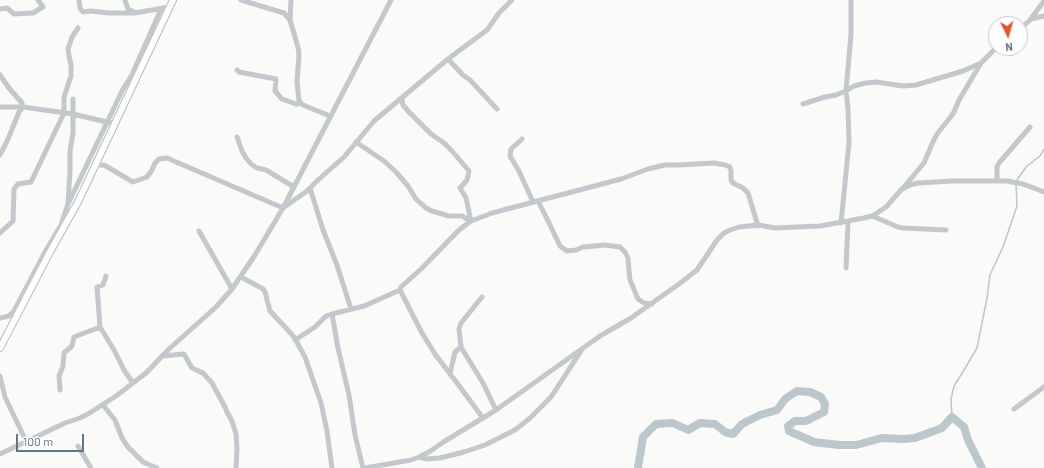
<!DOCTYPE html>
<style>
body{margin:0}
#map{position:relative;width:1044px;height:468px;overflow:hidden;background:#fafaf8;font-family:Barlow,sans-serif}
canvas{display:block}
.north{position:absolute;left:988px;top:16px;width:40px;height:40px;box-sizing:border-box;background:#fff;border:1px solid #c1c8cd;border-radius:50%;rotate:175deg;font-size:11px;font-weight:700;line-height:16px;text-align:center;color:#657683}
.north::after{content:'';display:block;margin:auto;width:14px;height:18px;background:#e4572e;clip-path:polygon(50% 0,100% 100%,50% 72%,0 100%)}
.scale{position:absolute;left:16px;top:434px;width:68px;height:18px;box-sizing:border-box;border:2px solid #657683;border-top:0;padding-left:5px;font-size:12px;line-height:14px;white-space:nowrap;color:#657683;-webkit-text-stroke:3px #fff;paint-order:stroke}
</style>
<div id="map">
<canvas width="1044" height="468"></canvas>
<div class="north">N</div>
<div class="scale">100 m</div>
</div>
<script>
const ctx = document.querySelector('canvas').getContext('2d');
ctx.lineJoin = 'round';
function toPath(rows) {
  const path = new Path2D();
  for (const r of rows) {
    path.moveTo(r[0], r[1]);
    for (let i = 2; i < r.length; i += 2) path.lineTo(r[i], r[i + 1]);
  }
  return path;
}
function stroke(path, color, width, dash) {
  ctx.strokeStyle = color;
  ctx.lineWidth = width;
  ctx.lineCap = dash ? 'butt' : 'round';
  ctx.setLineDash(dash || []);
  ctx.stroke(path);
}
const stream = toPath([
 [1017,180,1026,167,1040,156,1044,149],
 [952,417,951,399,954,386,964,370,977,348,987,298,990,275,1003,247,1017,206,1016,185]
]);
const river = toPath([
 [638,468,643,437,656,424,673,423,688,430,700,423,715,424,725,432,733,434,742,424,760,415,777,410,785,399,797,391,810,392,821,397,825,404,824,412,806,421,795,421,788,426,789,431,814,442,839,445,856,445,882,438,903,439,915,438,942,428,952,417,964,427,968,440,982,468]
]);
const minor = toPath([
 [79,0,80,8,83,12,91,11,108,13,135,13,169,7],
 [125,0,128,9,134,12],
 [241,0,284,13,290,20],
 [291,0,290,20,298,47,299,55,297,82,299,101,303,105,330,116],
 [0,9,7,8,14,14,33,13,43,7,38,0],
 [1031,19,1044,16],
 [1020,29,1030,20,1044,1],
 [448,59,463,75,470,80,497,109],
 [237,70,239,72,276,79,275,91,282,99,296,104,301,103],
 [0,75,9,88,22,103,23,107,19,112,8,139,0,155],
 [402,99,403,105,409,112,431,134,444,143,452,151,469,171,467,180,460,188,466,198,471,221],
 [803,104,825,97,836,95,846,91,854,86,866,83,876,82,903,86,916,85,963,71,981,63],
 [0,107,23,107,73,114,111,123],
 [237,137,242,151,246,158,251,164,257,168,266,170,294,187],
 [522,139,511,149,510,156,519,171,533,202],
 [356,142,384,161,396,172,408,186,416,199,426,208,432,211,449,216,462,216,471,221],
 [96,163,100,165,104,165,133,182,147,177,152,170,155,163,159,159,167,158,283,208,307,191,318,180,344,157,374,121,448,59,487,30,499,13,512,0],
 [997,180,997,167,999,163,1030,127],
 [904,187,924,163,932,144,937,134,953,114,959,100,981,63,996,48],
 [310,188,323,230,337,265,351,309],
 [538,201,550,225,560,246,567,251,576,250,583,247,595,246,605,245,620,247,625,252,628,258,629,271,630,280,638,299,644,303,652,304],
 [69,202,123,89,131,77,161,9],
 [872,216,898,227,903,228,946,230],
 [841,223,849,143,848,108,846,91,851,34,851,0],
 [199,231,232,289],
 [0,233,13,221,14,189,18,184,31,182,64,113,64,97,71,76,71,65,69,56,68,49,72,37,78,28],
 [846,268,848,222],
 [106,276,103,285,97,287,100,327,114,350,124,370,133,383],
 [241,277,263,289,265,292,270,311,286,328,294,337,305,357,321,403,327,431,332,468],
 [332,314,338,348,349,395,355,435,363,468],
 [0,318,9,316,14,311,45,252,61,225,68,204,70,171,70,151,73,133,73,99],
 [295,340,315,327,326,316,332,314,364,306,400,290],
 [461,347,483,383,496,410],
 [162,356,184,354,192,368,203,373,212,383,225,407,227,412,232,421,236,434,237,449,236,468],
 [450,374,455,352,461,347,459,329,461,323,482,297],
 [0,376,5,397,26,441],
 [60,390,59,376,63,366,64,353,72,346,74,337,100,327],
 [103,405,115,420,122,438,128,447,143,462,157,468],
 [1014,409,1044,387],
 [483,418,457,383,435,354,422,333,400,290,401,287,421,269,459,230,471,221,492,213,621,179,648,169,665,165,678,165,714,163,725,165,730,167,731,171,731,180,733,183,743,188,748,193,758,226],
 [78,446,91,468],
 [0,454,65,423,80,418,88,414,116,396,146,373,169,349,216,307,232,289,255,255,283,208,391,0],
 [419,457,425,459,440,458,464,452,485,445,515,430,529,419,551,397,581,351],
 [365,468,411,460,419,457,429,452,445,441,496,410,600,336,631,318,679,284,697,270,717,240,724,233,730,230,739,227,759,225,775,228,820,226,864,218,872,216,880,211,886,207,902,189,910,185,918,183,952,181,1007,181,1023,184,1044,192]
]);
const major = toPath([
 [0,348,50,252,78,202,173,0]
]);
stroke(stream, '#bbc7cb', 1.5);
stroke(river, '#bbc7cb', 8);
stroke(major, '#b5babe', 8);
stroke(minor, '#c3c8cc', 5);
stroke(major, '#fff', 6);
</script>
